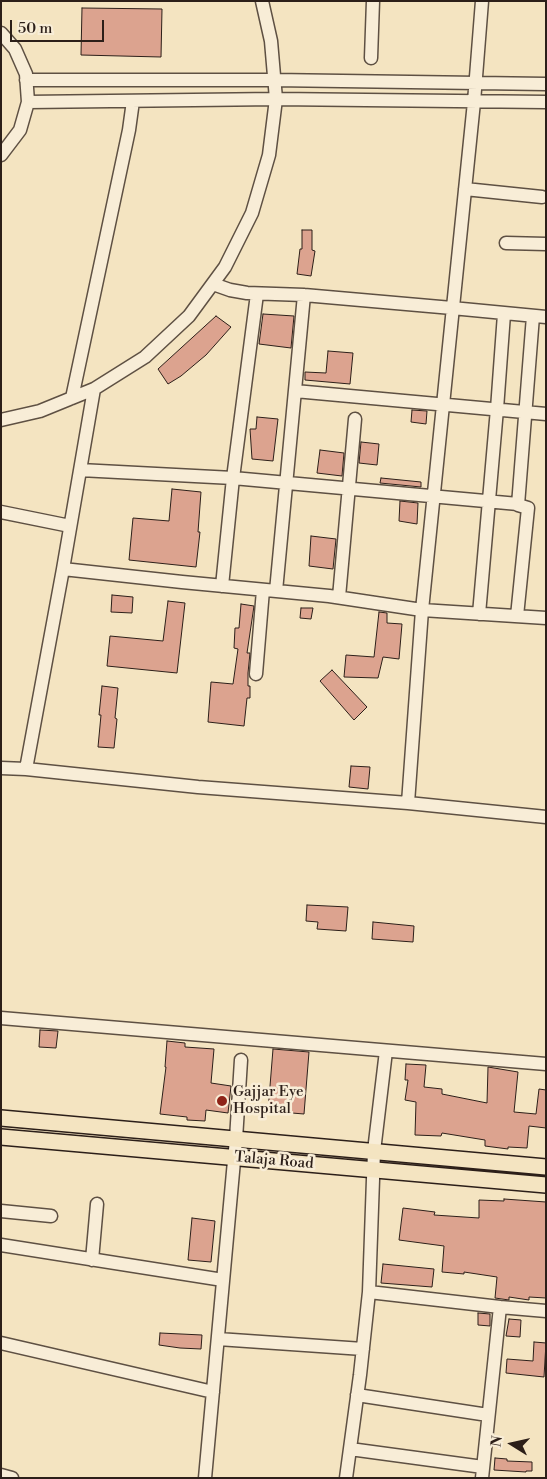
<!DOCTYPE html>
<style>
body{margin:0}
#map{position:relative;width:547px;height:1479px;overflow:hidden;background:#f4e4c1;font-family:"Libre Bodoni",serif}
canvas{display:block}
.frame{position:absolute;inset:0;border:2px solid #2c1f19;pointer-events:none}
.north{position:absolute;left:487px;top:1419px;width:50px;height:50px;-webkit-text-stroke:4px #f8edd7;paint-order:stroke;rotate:280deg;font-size:14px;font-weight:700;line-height:20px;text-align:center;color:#2c1f19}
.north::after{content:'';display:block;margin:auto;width:18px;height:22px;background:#2c1f19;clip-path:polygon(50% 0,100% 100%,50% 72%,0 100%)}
.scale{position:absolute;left:10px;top:20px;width:94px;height:22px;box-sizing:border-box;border:2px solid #2c1f19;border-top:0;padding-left:6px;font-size:15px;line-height:18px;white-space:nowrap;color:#2c1f19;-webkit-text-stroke:4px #f8edd7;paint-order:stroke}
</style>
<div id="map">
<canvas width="547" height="1479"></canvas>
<div class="frame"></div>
<div class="north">N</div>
<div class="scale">50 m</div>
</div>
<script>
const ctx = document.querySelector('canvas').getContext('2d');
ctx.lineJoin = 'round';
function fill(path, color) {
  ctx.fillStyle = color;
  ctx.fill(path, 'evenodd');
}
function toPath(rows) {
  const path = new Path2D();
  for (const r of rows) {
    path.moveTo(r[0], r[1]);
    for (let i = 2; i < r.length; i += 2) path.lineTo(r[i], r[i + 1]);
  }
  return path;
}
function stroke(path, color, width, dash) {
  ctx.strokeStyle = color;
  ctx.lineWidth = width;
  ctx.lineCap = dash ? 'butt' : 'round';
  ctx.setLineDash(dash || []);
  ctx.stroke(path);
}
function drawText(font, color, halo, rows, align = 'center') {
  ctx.font = font + ' "Libre Bodoni",serif';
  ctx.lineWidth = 5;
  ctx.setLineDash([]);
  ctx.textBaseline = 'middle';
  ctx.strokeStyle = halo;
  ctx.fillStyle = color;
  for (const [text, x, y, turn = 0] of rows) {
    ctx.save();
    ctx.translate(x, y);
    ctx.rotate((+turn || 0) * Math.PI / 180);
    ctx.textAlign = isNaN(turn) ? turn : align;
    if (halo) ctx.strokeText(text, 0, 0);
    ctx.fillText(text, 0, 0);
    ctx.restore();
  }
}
const building = toPath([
 [82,8,162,9,161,57,81,55,82,8],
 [302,230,312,230,312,250,315,251,311,276,297,274,300,249,302,249,302,230],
 [263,314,294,316,291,348,259,344,263,314],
 [216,316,231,327,206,355,181,376,168,384,158,369,216,316],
 [328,351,353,353,350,384,305,380,305,372,326,373,328,351],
 [412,410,427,411,426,424,411,422,412,410],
 [257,417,278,419,273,461,252,459,250,429,256,429,257,417],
 [361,442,379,444,377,465,359,463,361,442],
 [320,450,344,453,342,476,317,473,320,450],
 [381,478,421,482,421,487,380,483,381,478],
 [172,489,201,492,198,532,200,532,196,567,129,560,133,518,169,521,172,489],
 [400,501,418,503,417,524,399,521,400,501],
 [311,536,336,539,333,569,309,566,311,536],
 [112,595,133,597,132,613,111,612,112,595],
 [168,601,185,603,177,673,107,666,110,636,163,641,168,601],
 [241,604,254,606,247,653,250,653,248,673,248,686,250,686,250,698,247,698,244,726,208,722,211,682,233,684,238,649,234,648,235,628,239,628,241,604],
 [301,608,313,608,311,619,300,618,301,608],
 [379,612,387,613,387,623,402,624,399,659,383,657,378,678,344,677,346,655,374,657,379,612],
 [332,670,367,707,354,720,320,681,332,670],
 [102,686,118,688,115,718,117,719,114,748,98,747,101,715,99,715,102,686],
 [351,766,370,767,368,789,349,787,351,766],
 [307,905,348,907,346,931,317,929,318,922,306,921,307,905],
 [373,922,414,926,413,942,372,939,373,922],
 [40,1030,58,1031,56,1048,39,1047,40,1030],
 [167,1041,185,1043,185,1047,214,1049,211,1083,231,1086,228,1113,206,1110,205,1121,187,1120,187,1117,160,1114,166,1067,165,1067,167,1041],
 [273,1049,309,1052,304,1114,268,1111,273,1049],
 [406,1064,426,1065,424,1087,442,1089,442,1094,487,1103,488,1067,518,1072,514,1112,536,1114,539,1089,546,1090,546,1128,529,1126,527,1148,508,1147,508,1149,485,1146,485,1140,442,1133,441,1136,415,1135,416,1102,405,1100,408,1080,405,1080,406,1064],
 [504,1199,546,1202,546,1298,529,1297,529,1300,509,1297,509,1300,495,1298,497,1277,464,1272,464,1274,442,1272,444,1246,399,1240,403,1208,435,1212,434,1215,479,1218,479,1200,504,1201,504,1199],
 [192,1218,215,1221,211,1262,188,1260,192,1218],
 [383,1264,434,1269,432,1287,381,1283,383,1264],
 [478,1313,490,1314,490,1326,478,1325,478,1313],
 [509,1319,521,1320,520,1337,506,1336,509,1319],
 [160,1333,202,1335,201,1349,180,1348,159,1345,160,1333],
 [534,1342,546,1343,544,1377,506,1373,507,1359,533,1361,534,1342],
 [495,1458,507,1459,507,1461,532,1462,532,1471,526,1471,526,1472,494,1470,495,1458]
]);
const minor = toPath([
 [1,33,15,49,26,74,28,102,20,130,1,155],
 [371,58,373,1],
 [26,80,274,80,546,84],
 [28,102,276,99,546,102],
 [465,189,542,197],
 [506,243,546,244],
 [213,284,230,290,247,293,304,295,452,308,546,317],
 [295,391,546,414],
 [72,398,129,130,133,101],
 [1,420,40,411,94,389,145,357,189,316,225,267,252,213,269,155,276,99,271,41,262,1],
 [80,470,233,478,518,504],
 [1,512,70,526],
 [63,569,182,582,329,596,422,610,546,618],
 [222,586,233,478,257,294],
 [276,591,304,295],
 [339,597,355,419],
 [479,614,497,409,504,314],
 [517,616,528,508,518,505,533,316],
 [256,674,263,590],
 [1,768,26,769,198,787,408,803,546,817],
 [26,769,63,569,94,389],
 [408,803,422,610,474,102,482,1],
 [1,1018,546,1064],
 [1,1211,51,1216],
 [1,1245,223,1280],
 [92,1260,97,1204],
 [369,1292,500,1307],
 [218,1339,363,1349],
 [1,1343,213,1392],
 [357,1395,488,1415],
 [350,1449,483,1467],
 [1,1475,12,1478],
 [205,1478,236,1139,241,1060],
 [346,1478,360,1375,369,1292,374,1151,386,1051],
 [482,1478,500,1307,546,1311]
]);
const major = toPath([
 [1,1118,546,1167],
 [1,1137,546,1185]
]);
const markers = [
 [222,1101,6,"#8f2418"]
];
const poiNames = [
 ["Gajjar Eye",233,1092],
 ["Hospital",233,1109]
];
const streetNames = [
 ["Talaja Road",274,1161,5]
];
fill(building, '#dca38f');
stroke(building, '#2c1f19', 1);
stroke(minor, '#5e5043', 15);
stroke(major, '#2c1f19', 18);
stroke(minor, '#f8edd7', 12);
stroke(major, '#f4e4c1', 15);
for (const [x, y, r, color] of markers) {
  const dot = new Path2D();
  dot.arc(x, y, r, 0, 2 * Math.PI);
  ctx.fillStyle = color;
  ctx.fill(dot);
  stroke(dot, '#f8edd7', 2);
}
drawText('15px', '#2c1f19', '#f8edd7', poiNames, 'left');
drawText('15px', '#2c1f19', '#f8edd7', streetNames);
</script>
